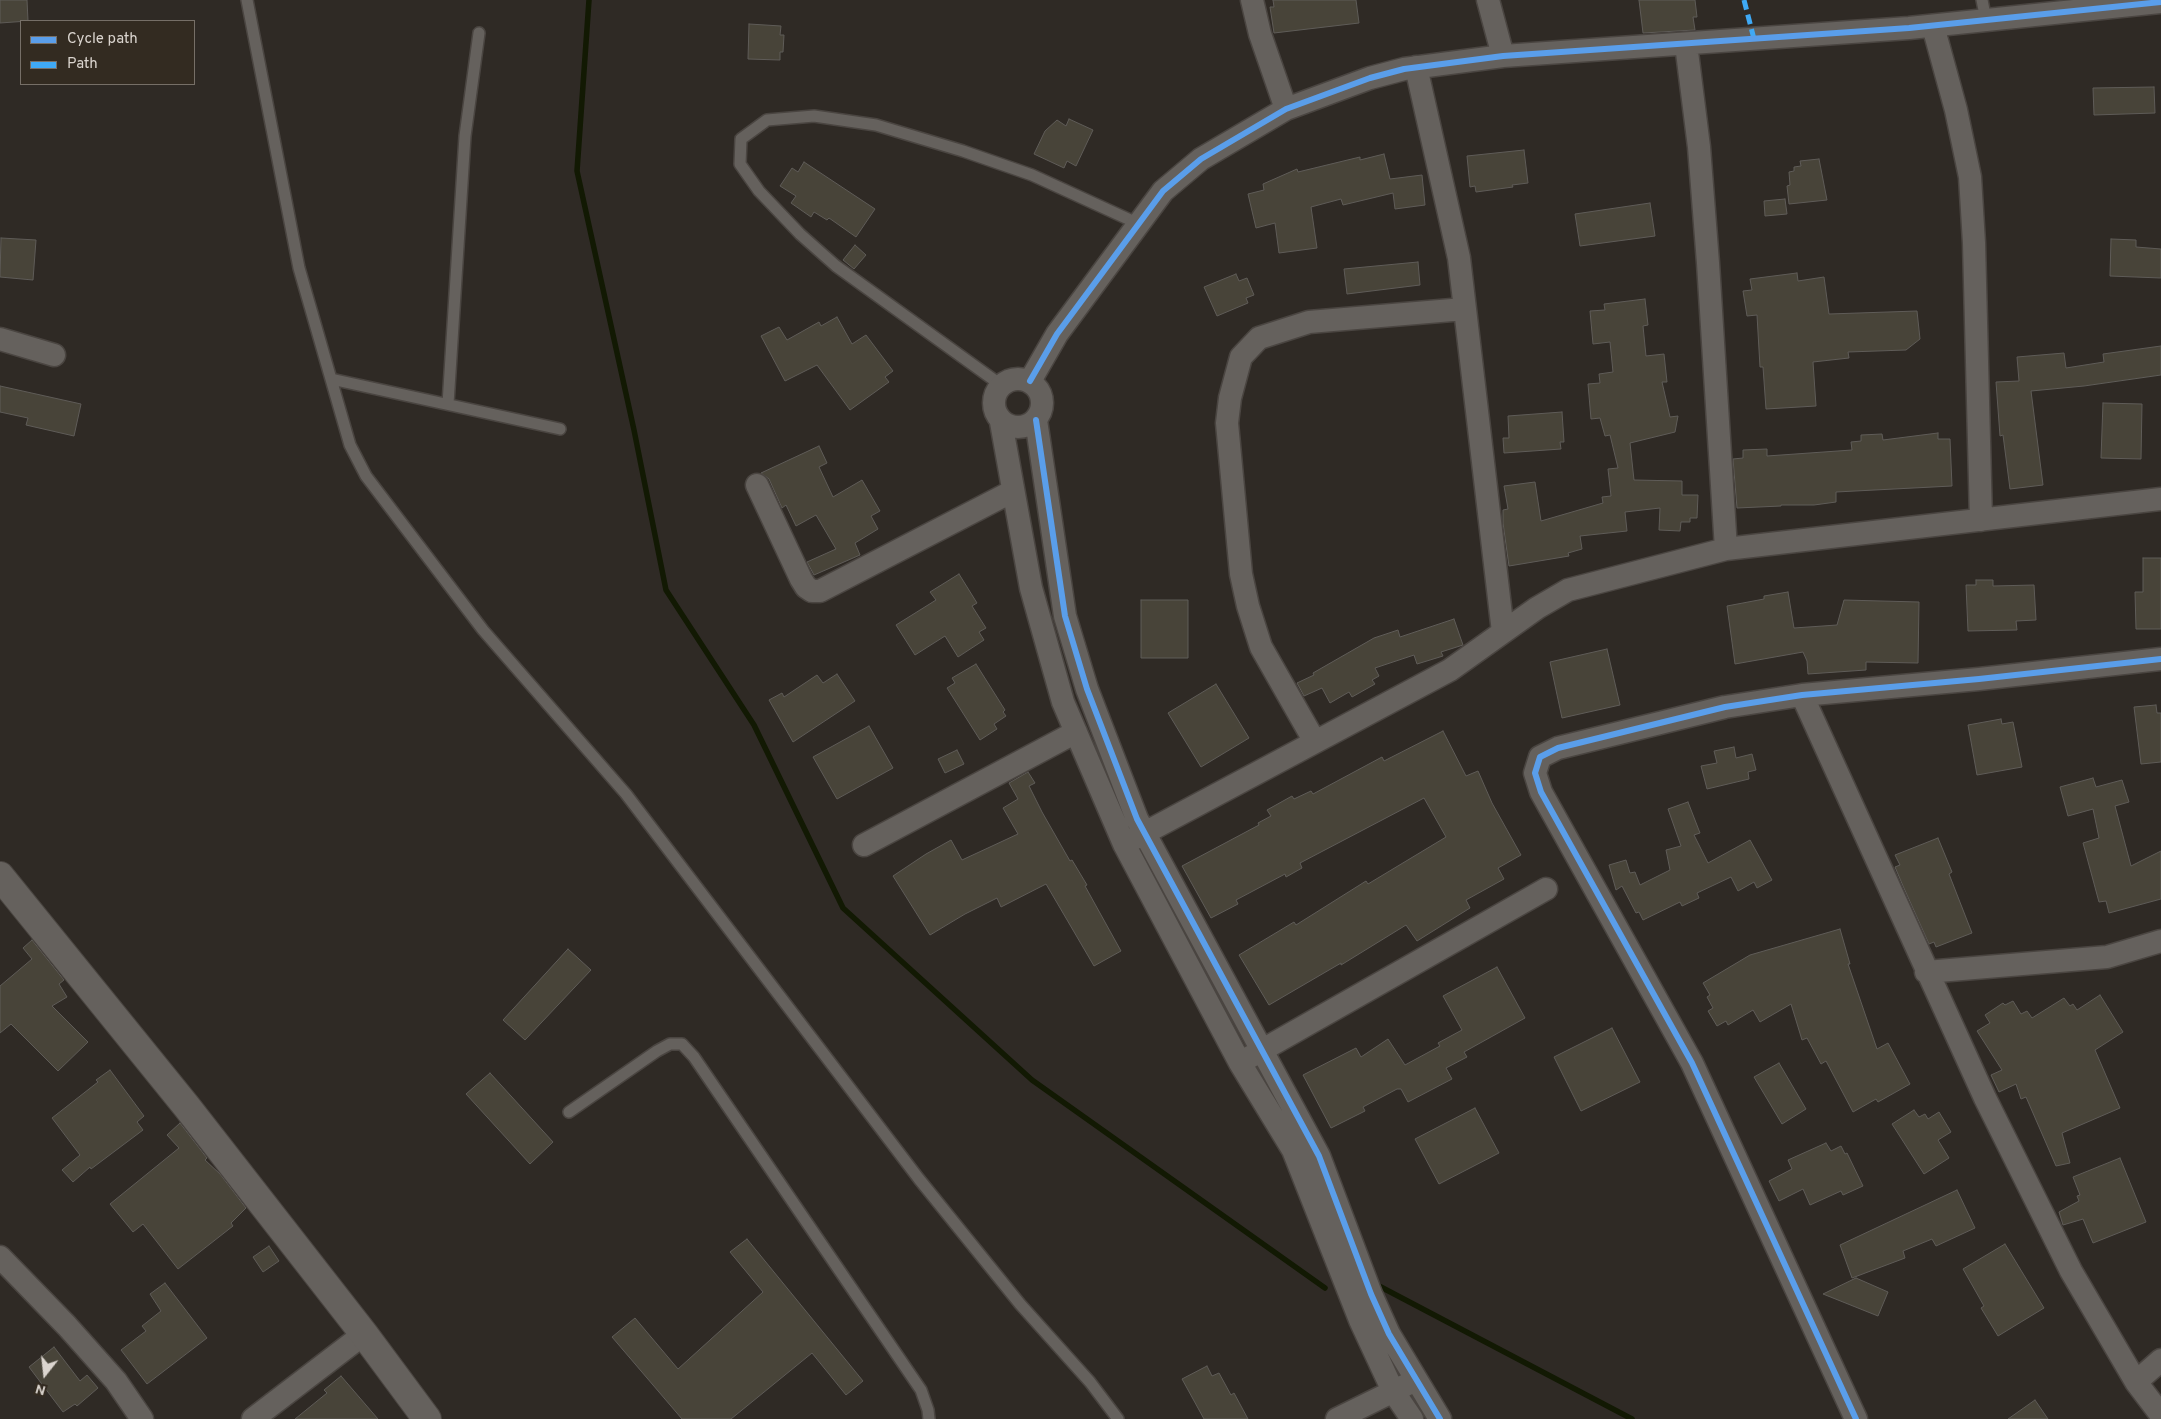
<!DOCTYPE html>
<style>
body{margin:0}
#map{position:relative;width:2161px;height:1419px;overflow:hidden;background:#2f2a25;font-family:Overpass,sans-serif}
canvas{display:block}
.legend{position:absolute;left:20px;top:20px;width:175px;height:65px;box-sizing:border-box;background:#332b21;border:1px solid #766f67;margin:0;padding:6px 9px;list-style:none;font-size:15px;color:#dbd5cf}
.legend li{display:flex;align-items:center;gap:10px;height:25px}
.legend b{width:25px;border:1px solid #766f67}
.north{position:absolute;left:20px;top:1349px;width:50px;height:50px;-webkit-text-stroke:4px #332b21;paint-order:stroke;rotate:196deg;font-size:14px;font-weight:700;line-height:20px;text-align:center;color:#dbd5cf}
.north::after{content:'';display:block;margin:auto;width:18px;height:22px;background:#dbd5cf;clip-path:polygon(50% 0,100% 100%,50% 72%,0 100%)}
</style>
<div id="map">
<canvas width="2161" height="1419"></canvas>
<ul class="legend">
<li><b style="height:6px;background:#5a9eea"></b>Cycle path</li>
<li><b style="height:6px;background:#3fa9f5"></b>Path</li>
</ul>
<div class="north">N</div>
</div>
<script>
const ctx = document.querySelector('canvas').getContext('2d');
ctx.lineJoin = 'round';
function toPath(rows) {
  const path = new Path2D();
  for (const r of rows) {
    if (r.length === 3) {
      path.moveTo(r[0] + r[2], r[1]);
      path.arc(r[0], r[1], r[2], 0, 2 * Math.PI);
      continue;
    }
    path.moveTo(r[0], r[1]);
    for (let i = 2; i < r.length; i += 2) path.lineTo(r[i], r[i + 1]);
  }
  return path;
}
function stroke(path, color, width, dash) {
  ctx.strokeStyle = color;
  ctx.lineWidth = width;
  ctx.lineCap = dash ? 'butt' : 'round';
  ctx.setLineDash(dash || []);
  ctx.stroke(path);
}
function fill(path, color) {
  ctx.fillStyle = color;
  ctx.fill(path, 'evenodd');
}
const stream = toPath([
 [589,0,577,171,634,430,666,590,754,725,843,908,1032,1080,1325,1288],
 [1379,1286,1632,1419]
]);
const building = toPath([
 [0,0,27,0,28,21,0,23,0,0],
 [1273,0,1356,0,1359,23,1274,33,1270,7,1274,7,1273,0],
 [1639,0,1695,0,1697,17,1693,17,1695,30,1643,33,1639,0],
 [749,24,781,26,780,35,784,35,783,52,780,52,780,60,748,59,749,24],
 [2154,87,2155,113,2094,115,2093,88,2154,87],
 [1069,119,1093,130,1076,166,1067,161,1064,168,1034,154,1045,131,1057,120,1066,126,1069,119],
 [1524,150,1528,183,1512,185,1513,187,1476,192,1475,186,1470,187,1467,156,1524,150],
 [1384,154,1390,179,1422,175,1425,205,1395,209,1393,193,1343,205,1341,199,1311,207,1317,248,1279,253,1275,223,1256,228,1248,194,1264,190,1263,184,1297,169,1298,172,1360,157,1360,160,1384,154],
 [1819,159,1827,200,1789,204,1787,186,1790,185,1789,172,1794,171,1794,167,1801,166,1800,161,1819,159],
 [804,162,875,209,856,237,829,218,827,220,814,212,811,217,791,203,796,196,780,186,792,168,798,172,804,162],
 [1785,199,1787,214,1765,216,1764,201,1785,199],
 [1650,203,1655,236,1580,246,1575,214,1650,203],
 [1,238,36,240,33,280,0,277,1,238],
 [2111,239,2136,240,2136,247,2161,249,2161,278,2110,276,2111,239],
 [855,245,866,255,854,269,843,260,855,245],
 [1418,262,1420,285,1347,294,1344,269,1418,262],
 [1797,273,1798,281,1824,277,1829,314,1917,311,1920,339,1906,350,1848,352,1849,358,1813,362,1816,406,1766,409,1763,367,1760,367,1757,315,1747,316,1743,291,1752,290,1750,279,1797,273],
 [1236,274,1239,281,1247,278,1254,295,1246,298,1248,303,1217,316,1204,287,1236,274],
 [1645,299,1648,325,1643,326,1646,356,1664,354,1667,382,1662,382,1670,417,1678,416,1675,432,1630,443,1634,480,1682,481,1682,495,1698,495,1697,518,1690,518,1690,522,1681,522,1680,531,1659,530,1660,508,1625,512,1627,531,1580,536,1582,549,1568,553,1569,556,1509,566,1503,523,1503,510,1508,509,1504,486,1535,482,1541,521,1603,503,1602,497,1611,496,1608,469,1618,468,1610,435,1605,436,1600,418,1591,419,1588,384,1600,383,1599,374,1613,372,1610,342,1593,344,1590,311,1605,310,1604,304,1645,299],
 [837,317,852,344,866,335,893,371,885,377,889,382,850,410,817,365,785,381,761,336,779,327,787,340,819,322,821,326,837,317],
 [2161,346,2161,375,2084,386,2031,391,2043,485,2010,489,2003,435,2000,436,1996,382,2019,381,2017,357,2064,353,2066,368,2104,362,2103,354,2161,346],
 [0,386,81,404,74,436,26,425,28,418,0,412,0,386],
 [2103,403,2142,404,2141,459,2101,458,2103,403],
 [1562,412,1564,442,1560,442,1561,449,1504,453,1503,438,1509,438,1508,416,1562,412],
 [1938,433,1938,439,1950,439,1952,486,1836,492,1836,502,1814,505,1781,505,1781,506,1737,508,1733,459,1743,458,1743,450,1767,449,1767,456,1852,450,1851,442,1861,441,1861,435,1882,434,1883,440,1938,433],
 [819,446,827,463,819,467,833,497,862,480,880,511,871,516,878,529,855,543,860,555,814,575,807,562,836,549,816,515,796,526,786,505,782,508,769,479,761,473,819,446],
 [2143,558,2161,558,2161,629,2136,629,2135,592,2143,592,2143,558],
 [959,574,977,603,972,606,986,628,979,632,984,640,958,657,945,636,915,655,896,625,936,600,930,592,959,574],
 [1976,580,1993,580,1993,586,2034,585,2036,620,2016,621,2017,630,1968,631,1966,585,1976,585,1976,580],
 [1788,592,1794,628,1837,625,1844,600,1919,602,1918,663,1866,662,1866,670,1808,674,1807,661,1803,652,1735,664,1727,606,1764,599,1764,596,1788,592],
 [1141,600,1188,600,1188,658,1141,658,1141,600],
 [1454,619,1463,645,1441,652,1443,656,1417,664,1414,655,1375,668,1379,676,1372,680,1375,684,1352,697,1349,692,1330,703,1322,688,1304,696,1297,683,1314,675,1313,673,1374,638,1398,630,1400,637,1454,619],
 [1607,649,1620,705,1562,718,1550,662,1607,649],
 [976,664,1005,710,1003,712,1006,716,994,724,997,729,980,740,947,688,955,683,952,678,976,664],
 [837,674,855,701,793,742,769,700,782,693,784,697,817,675,823,683,837,674],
 [1216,684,1249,738,1201,767,1168,713,1216,684],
 [2156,705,2157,713,2161,713,2161,762,2141,764,2134,707,2156,705],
 [2001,719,2002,724,2013,722,2022,767,1977,775,1968,725,2001,719],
 [869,726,893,768,837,799,813,757,869,726],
 [1443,731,1466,776,1478,771,1492,803,1521,855,1498,868,1504,879,1466,900,1470,908,1417,941,1406,925,1341,965,1341,963,1269,1005,1239,955,1294,922,1296,925,1366,881,1368,884,1446,837,1424,798,1300,863,1302,868,1286,877,1285,874,1236,900,1238,904,1211,918,1182,866,1259,825,1258,823,1271,816,1267,810,1292,796,1294,799,1311,791,1313,794,1382,757,1384,761,1443,731],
 [1734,747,1736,758,1752,754,1756,770,1748,772,1749,779,1707,789,1701,766,1717,763,1714,751,1734,747],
 [957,750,964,764,945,773,938,759,957,750],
 [1028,772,1035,783,1029,786,1042,812,1070,861,1072,860,1087,885,1085,886,1121,951,1094,966,1046,884,1001,907,997,898,965,914,930,935,893,876,926,854,951,840,962,860,1018,834,1003,808,1018,799,1009,783,1028,772],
 [2093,778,2096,787,2122,780,2129,802,2115,806,2131,866,2161,851,2161,899,2109,913,2106,901,2099,902,2083,843,2099,838,2093,809,2068,816,2060,787,2093,778],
 [1688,802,1700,833,1694,835,1708,863,1750,840,1772,880,1757,888,1754,882,1738,891,1731,877,1697,893,1699,898,1682,906,1680,902,1643,920,1639,912,1636,913,1622,886,1616,890,1609,865,1626,860,1630,873,1635,872,1640,885,1670,870,1666,850,1681,846,1668,809,1688,802],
 [1938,838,1952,872,1949,874,1972,933,1936,947,1934,942,1929,944,1903,886,1895,867,1900,865,1895,855,1938,838],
 [1840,929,1850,964,1848,964,1877,1049,1888,1043,1910,1084,1878,1102,1876,1099,1853,1112,1826,1061,1821,1064,1807,1038,1802,1040,1791,1004,1760,1022,1753,1010,1728,1025,1726,1021,1717,1026,1708,1011,1713,1008,1707,997,1710,995,1703,983,1750,955,1840,929],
 [32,940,64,980,59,984,67,997,52,1006,88,1042,58,1071,11,1024,0,1033,0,986,32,959,23,948,32,940],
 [568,949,591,970,525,1040,503,1020,568,949],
 [1497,967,1525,1018,1464,1052,1467,1057,1446,1068,1452,1079,1408,1102,1401,1089,1397,1089,1363,1107,1365,1111,1331,1128,1303,1075,1356,1048,1361,1057,1388,1039,1405,1065,1440,1046,1438,1043,1462,1030,1443,996,1497,967],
 [2100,995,2123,1032,2095,1050,2120,1108,2062,1133,2070,1163,2056,1166,2026,1097,2021,1099,2016,1084,1999,1092,1991,1075,2002,1070,1977,1031,1990,1023,1985,1015,2003,1003,2005,1005,2013,1001,2021,1014,2027,1011,2032,1018,2064,998,2070,1006,2073,1004,2077,1010,2100,995],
 [1612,1028,1640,1082,1581,1111,1554,1057,1612,1028],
 [1779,1063,1806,1109,1782,1124,1754,1077,1779,1063],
 [110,1070,144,1116,137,1122,143,1130,91,1169,90,1167,73,1182,62,1170,80,1155,52,1118,98,1082,96,1080,110,1070],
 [490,1073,553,1142,530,1164,466,1094,490,1073],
 [1475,1108,1499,1153,1439,1184,1415,1139,1475,1108],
 [1914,1110,1919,1117,1925,1114,1928,1119,1939,1112,1951,1132,1938,1140,1949,1158,1924,1174,1892,1124,1914,1110],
 [180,1123,207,1158,205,1160,220,1174,246,1208,231,1223,233,1226,178,1269,143,1224,133,1232,110,1204,179,1148,167,1135,180,1123],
 [1826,1143,1831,1151,1841,1146,1845,1154,1847,1153,1863,1186,1843,1195,1841,1191,1810,1205,1803,1189,1779,1201,1769,1181,1792,1169,1788,1160,1826,1143],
 [2120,1158,2146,1222,2093,1243,2083,1219,2063,1225,2059,1212,2079,1201,2077,1196,2080,1195,2073,1177,2120,1158],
 [1957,1190,1975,1228,1936,1246,1932,1239,1903,1251,1905,1258,1852,1278,1840,1245,1957,1190],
 [747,1239,863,1381,846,1395,812,1353,731,1419,682,1419,612,1337,635,1318,678,1369,763,1292,730,1252,747,1239],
 [2005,1244,2044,1308,1998,1336,1981,1308,1984,1306,1963,1269,2005,1244],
 [269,1246,279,1261,263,1272,253,1257,269,1246],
 [1856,1278,1888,1292,1878,1316,1823,1294,1856,1278],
 [165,1283,207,1338,147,1384,121,1350,146,1331,142,1326,161,1311,150,1294,165,1283],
 [54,1347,80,1381,87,1375,98,1388,77,1406,75,1404,63,1412,29,1367,54,1347],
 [1207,1366,1212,1376,1219,1373,1231,1395,1234,1393,1248,1419,1204,1419,1182,1379,1207,1366],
 [341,1376,378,1419,295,1419,327,1393,324,1390,341,1376],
 [2035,1400,2048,1419,2008,1419,2035,1400]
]);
const service = toPath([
 [247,0,299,268,350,445,366,476,483,630,626,794,919,1179,1020,1304,1090,1382,1118,1419],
 [1982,0,1986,20],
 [331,379,560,429],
 [1001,385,836,266,800,234,759,191,740,164,741,139,767,120,814,116,876,125,963,151,1032,175,1139,224],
 [448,404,465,136,479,33],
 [569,1112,657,1051,670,1044,682,1044,694,1057,921,1390,928,1410,929,1419]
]);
const minor = toPath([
 [1252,0,1260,34,1286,109],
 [1488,0,1503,56],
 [1933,26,1956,110,1970,177,1974,243,1981,520],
 [1686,44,1699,147,1708,263,1726,549],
 [1416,67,1459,258,1503,632],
 [0,339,54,355],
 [1018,403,24],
 [1030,381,1057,334,1163,191,1201,159,1286,109,1370,78,1404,69,1503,56,1909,28,2161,2],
 [1036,420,1065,616,1087,689,1137,819,1319,1156,1371,1294,1389,1334,1440,1419],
 [1001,422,1031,588,1063,702,1124,844,1240,1063,1293,1150,1360,1320,1393,1391,1412,1419],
 [757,485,801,579,806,587,812,591,820,591,1013,491],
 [1802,695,1985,1098,2071,1271,2136,1382,2161,1415],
 [1315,742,1261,647,1248,606,1241,574,1227,423,1230,398,1241,357,1259,338,1309,322,1464,309],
 [1124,844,1450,670,1537,608,1568,590,1726,549,2161,499],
 [864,845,1076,732],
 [1926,972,2107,957,2161,941],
 [1250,1057,1546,889],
 [0,1257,67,1326,116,1381,142,1419],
 [2136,1382,2161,1360],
 [253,1419,364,1334],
 [1337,1419,1406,1385],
 [1856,1419,1692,1063,1541,792,1535,773,1540,757,1558,748,1725,707,1802,695,1979,679,2161,659]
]);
const tertiary = toPath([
 [0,876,187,1107,364,1334,427,1419]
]);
const quiet = toPath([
 [1744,0,1754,39]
]);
const cycleway = toPath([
 [1030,381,1057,334,1163,191,1201,159,1286,109,1370,78,1404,69,1503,56,1909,28,2161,2],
 [1036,420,1065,616,1087,689,1137,819,1319,1156,1371,1294,1389,1334,1440,1419],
 [1856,1419,1692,1063,1541,792,1535,773,1540,757,1558,748,1725,707,1802,695,1979,679,2161,659]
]);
stroke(stream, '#121903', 5.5);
fill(building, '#484439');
stroke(building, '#5f5c58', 1);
stroke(service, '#4a4541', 14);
stroke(minor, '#4a4541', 25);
stroke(tertiary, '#4a4541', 30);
stroke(service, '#65615d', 11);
stroke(minor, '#65615d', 22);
stroke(tertiary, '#65615d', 28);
stroke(quiet, '#3fa9f5', 5, [10, 5]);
stroke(cycleway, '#5a9eea', 6);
</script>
